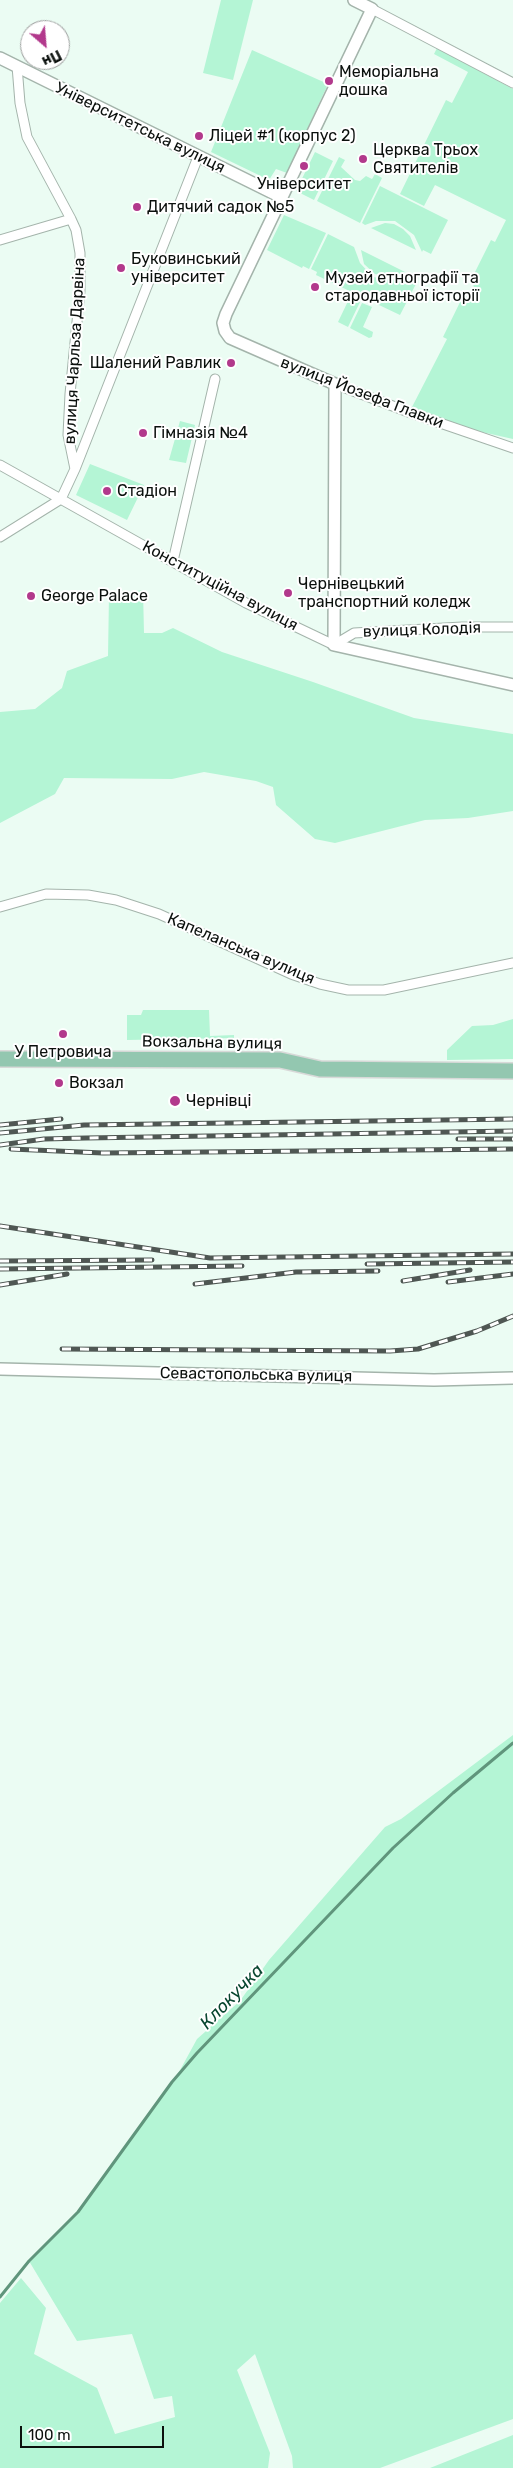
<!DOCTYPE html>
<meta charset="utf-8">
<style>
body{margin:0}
#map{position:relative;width:513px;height:2468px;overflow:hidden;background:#ebfcf3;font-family:Rubik,sans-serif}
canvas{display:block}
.north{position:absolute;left:20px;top:20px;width:50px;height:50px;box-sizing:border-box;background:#fff;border:1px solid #9d9f9e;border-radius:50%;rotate:153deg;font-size:14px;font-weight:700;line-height:20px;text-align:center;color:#0b100d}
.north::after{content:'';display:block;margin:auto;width:18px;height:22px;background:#b2398c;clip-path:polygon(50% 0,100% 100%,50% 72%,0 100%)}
.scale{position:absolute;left:20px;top:2426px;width:144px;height:22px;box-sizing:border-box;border:2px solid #0b100d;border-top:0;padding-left:6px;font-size:15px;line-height:18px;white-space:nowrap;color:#0b100d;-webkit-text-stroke:4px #fff;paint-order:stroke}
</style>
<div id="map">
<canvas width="513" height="2468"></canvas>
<div class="north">Пн</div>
<div class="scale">100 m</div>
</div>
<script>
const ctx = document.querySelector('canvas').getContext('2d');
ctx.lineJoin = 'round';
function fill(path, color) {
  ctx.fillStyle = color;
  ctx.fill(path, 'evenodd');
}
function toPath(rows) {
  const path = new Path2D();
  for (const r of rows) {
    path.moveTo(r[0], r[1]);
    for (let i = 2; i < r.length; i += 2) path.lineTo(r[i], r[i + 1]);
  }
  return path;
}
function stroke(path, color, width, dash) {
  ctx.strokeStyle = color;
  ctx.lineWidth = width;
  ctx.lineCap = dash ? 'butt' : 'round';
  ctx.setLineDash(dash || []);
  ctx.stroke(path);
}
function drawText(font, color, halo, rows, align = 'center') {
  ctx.font = font + ' Rubik,sans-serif';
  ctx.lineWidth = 4;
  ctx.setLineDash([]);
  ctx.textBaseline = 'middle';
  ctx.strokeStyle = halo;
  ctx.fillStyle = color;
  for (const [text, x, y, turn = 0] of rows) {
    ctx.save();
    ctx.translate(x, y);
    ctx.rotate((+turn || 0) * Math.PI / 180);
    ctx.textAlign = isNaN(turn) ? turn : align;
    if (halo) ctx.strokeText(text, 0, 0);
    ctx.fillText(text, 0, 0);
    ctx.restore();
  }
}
const green = toPath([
 [221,0,253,0,233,80,203,73],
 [437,48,513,89,513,439,473,430,412,407,447,339,443,337,463,296,469,296,474,286,470,282,491,240,495,242,506,220,435,185,424,206,400,194,446,100,452,103,468,72,434,54],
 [252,50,328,84,287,173,276,169,269,180,211,152],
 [315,152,333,161,314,200,296,191],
 [339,157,345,160,341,167,355,180,360,181,366,176,372,179,375,174,382,178,360,223,317,201],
 [380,186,448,220,431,254,423,250,422,252,414,235,395,221,376,221,365,225,362,223],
 [284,215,326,233,309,269,303,266,302,268,267,250],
 [385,223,394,224,403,229,410,236,416,250,371,228],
 [328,234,354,247,360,263,373,277,391,280,410,275,409,278,417,282,400,315,316,275,317,272,311,269],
 [361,250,405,272,390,277,375,274,364,264],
 [350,297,360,302,348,327,338,322],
 [362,303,372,307,363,327,373,332,372,337,369,338,350,328],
 [180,421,195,425,186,463,169,460],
 [90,464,144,485,127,520,76,495],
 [143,590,144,633,162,633,173,628,222,652,313,682,414,718,513,734,513,811,468,818,425,820,335,843,315,839,276,805,273,787,256,781,204,772,172,779,64,778,55,794,0,823,0,712,35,709,62,688,67,671,108,656,109,595],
 [143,1010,209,1010,210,1036,234,1035,234,1038,127,1040,127,1015,141,1015],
 [513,1019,513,1059,447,1060,447,1050,472,1026,493,1025],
 [513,1735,513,2419,380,2468,293,2468,292,2456,255,2354,237,2370,270,2453,268,2468,0,2468,0,2303,21,2278,46,2308,34,2354,97,2388,115,2434,175,2417,172,2396,154,2399,132,2334,77,2341,29,2261,88,2200,179,2072,197,2039,240,2001,269,1960,385,1827,401,1819],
 [513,2435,513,2468,430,2468]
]);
const stream = toPath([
 [0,2297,29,2261,78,2212,172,2082,197,2053,393,1848,453,1793,513,1743]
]);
const minor = toPath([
 [372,9,513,83],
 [17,66,20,103,27,137,71,219,76,230,80,253,80,291,70,394,68,435,75,469],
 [0,240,71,219],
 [335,384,411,413,513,448],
 [0,465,246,603,334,645,354,633,462,627,513,627],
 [0,537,61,499,75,469,198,157],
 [173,561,215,379],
 [0,907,46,894,88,895,116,900,159,914,291,974,320,984,348,990,384,990,513,963]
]);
const tertiary = toPath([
 [354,0,372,9,226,314,223,323,225,331,230,338,335,384,334,645,513,685],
 [0,58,281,197],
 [0,1369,434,1380,513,1378]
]);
const primary = toPath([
 [0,1059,280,1060,320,1069,513,1071]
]);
const rail = toPath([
 [0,1125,61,1119],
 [0,1133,84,1125,513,1119],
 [458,1139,513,1139],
 [0,1145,44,1139,86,1138,513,1131],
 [11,1149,103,1153,513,1149],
 [0,1226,210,1258,513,1254],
 [0,1261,152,1260],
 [367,1264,513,1262],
 [0,1269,242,1266],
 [403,1281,470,1270],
 [448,1282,513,1274],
 [195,1284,296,1272,378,1271],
 [0,1285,67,1274],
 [62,1349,390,1351,418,1349,477,1331,513,1316]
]);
const markers = [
 [329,81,5,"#b2398c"],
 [199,136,5,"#b2398c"],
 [363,159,5,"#b2398c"],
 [304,166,5,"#b2398c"],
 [137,207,5,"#b2398c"],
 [121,268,5,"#b2398c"],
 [315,287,5,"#b2398c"],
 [231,363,5,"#b2398c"],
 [143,433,5,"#b2398c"],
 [107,491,5,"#b2398c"],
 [288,593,5,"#b2398c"],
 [31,596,5,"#b2398c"],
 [63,1034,5,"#b2398c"],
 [59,1083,5,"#b2398c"],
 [175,1101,6,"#b2398c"]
];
const poiNames = [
 ["Меморіальна",339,72],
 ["дошка",339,90],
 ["Ліцей #1 (корпус 2)",209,136],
 ["Церква Трьох",373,150],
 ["Святителів",373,168],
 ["Університет",304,184,"center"],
 ["Дитячий садок №5",147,207],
 ["Буковинський",131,259],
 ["університет",131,277],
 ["Музей етнографії та",325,278],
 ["стародавньої історії",325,296],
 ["Шалений Равлик",221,363,"right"],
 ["Гімназія №4",153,433],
 ["Стадіон",117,491],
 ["Чернівецький",298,584],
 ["транспортний коледж",298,602],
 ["George Palace",41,596],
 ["У Петровича",63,1052,"center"],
 ["Вокзал",69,1083],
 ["Чернівці",186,1101]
];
const streetNames = [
 ["Університетська вулиця",140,128,26],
 ["вулиця Чарльза Дарвіна",75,351,-87],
 ["вулиця Йозефа Главки",362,393,21],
 ["Конституційна вулиця",220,586,28],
 ["вулиця Колодія",422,630,-2],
 ["Капеланська вулиця",241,949,23],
 ["Вокзальна вулиця",212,1043,1],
 ["Севастопольська вулиця",256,1375,1]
];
const waterNames = [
 ["Клокучка",232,1997,-46]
];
fill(green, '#b4f5d5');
stroke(stream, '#60957c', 3);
stroke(minor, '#a4b4ab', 11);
stroke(tertiary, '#a4b4ab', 14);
stroke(primary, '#d8d9d8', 18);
stroke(minor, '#fff', 9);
stroke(tertiary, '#fff', 11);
stroke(primary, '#93c7b0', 15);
stroke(rail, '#4f5753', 5);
stroke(rail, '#fff', 3, [9]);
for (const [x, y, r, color] of markers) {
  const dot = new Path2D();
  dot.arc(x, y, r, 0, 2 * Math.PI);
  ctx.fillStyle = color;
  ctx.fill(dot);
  stroke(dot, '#fff', 2);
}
drawText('16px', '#0b100d', '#fff', poiNames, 'left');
drawText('16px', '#0b100d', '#fff', streetNames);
drawText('italic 18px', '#094730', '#fff', waterNames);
</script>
